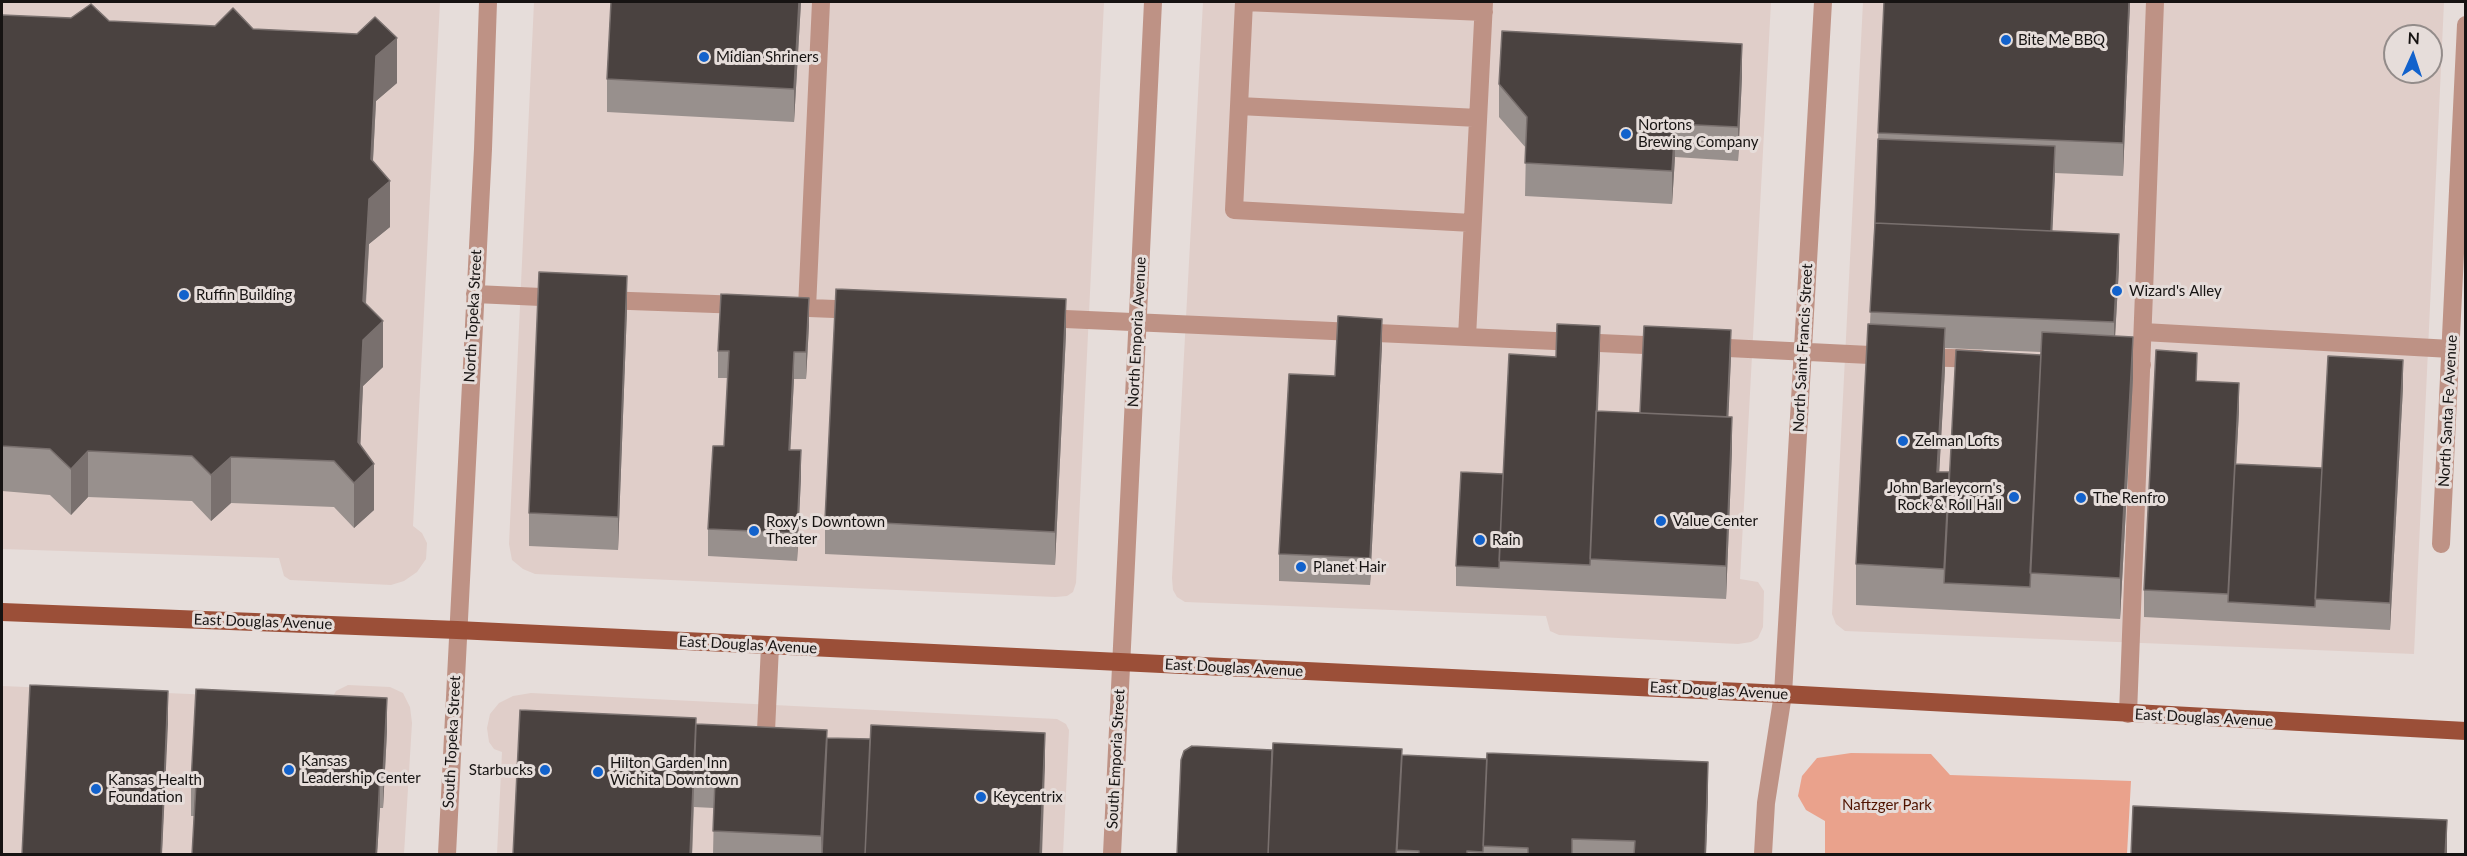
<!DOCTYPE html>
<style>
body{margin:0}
#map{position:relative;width:2467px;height:856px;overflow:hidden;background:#e6ddda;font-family:Lato,sans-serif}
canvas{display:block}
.frame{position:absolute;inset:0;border:3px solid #161312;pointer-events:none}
.north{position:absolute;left:2383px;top:24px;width:60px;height:60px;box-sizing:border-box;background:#e6ddda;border:2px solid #938c8a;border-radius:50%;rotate:3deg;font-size:16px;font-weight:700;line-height:24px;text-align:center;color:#161312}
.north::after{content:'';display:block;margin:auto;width:21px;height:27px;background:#1262cc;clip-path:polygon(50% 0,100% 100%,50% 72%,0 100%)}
</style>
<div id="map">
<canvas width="2467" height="856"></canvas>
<div class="frame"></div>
<div class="north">N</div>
</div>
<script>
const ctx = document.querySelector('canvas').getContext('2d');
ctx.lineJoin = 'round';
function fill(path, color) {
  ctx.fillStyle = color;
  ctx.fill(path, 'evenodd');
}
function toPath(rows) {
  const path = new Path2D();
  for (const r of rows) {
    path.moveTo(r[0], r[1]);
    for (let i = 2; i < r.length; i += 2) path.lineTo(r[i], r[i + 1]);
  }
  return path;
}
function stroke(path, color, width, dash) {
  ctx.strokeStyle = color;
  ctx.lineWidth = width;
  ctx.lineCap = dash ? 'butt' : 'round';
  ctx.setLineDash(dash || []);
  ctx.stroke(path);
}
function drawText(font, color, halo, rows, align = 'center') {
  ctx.font = font + ' Lato,sans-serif';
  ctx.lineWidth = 6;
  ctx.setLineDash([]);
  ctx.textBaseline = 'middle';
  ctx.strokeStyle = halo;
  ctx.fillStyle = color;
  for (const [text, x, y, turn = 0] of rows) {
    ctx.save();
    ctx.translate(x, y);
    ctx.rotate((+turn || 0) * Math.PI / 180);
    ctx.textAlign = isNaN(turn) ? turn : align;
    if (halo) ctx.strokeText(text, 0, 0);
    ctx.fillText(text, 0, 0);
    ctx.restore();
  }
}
const built = toPath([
 [2,2,440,2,413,526,422,533,427,543,426,559,417,572,404,581,391,585,290,580,284,576,279,558,2,549],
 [534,2,1104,2,1076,583,1073,592,1067,596,1055,597,535,574,523,569,512,560,509,544],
 [1203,2,1473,14,1474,2,1771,2,1740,579,1758,582,1764,591,1763,627,1758,638,1751,642,1738,644,1559,635,1550,631,1546,616,1185,602,1177,597,1173,590,1172,578],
 [1863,2,2444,2,2414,654,1845,631,1836,624,1832,614],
 [2395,36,2431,36,2431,72,2395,72],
 [348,685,390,687,403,693,410,707,412,723,404,854,2,854,2,686,331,700,336,691],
 [531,693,1057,719,1066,724,1069,730,1063,854,497,854,502,752,494,749,489,742,487,728,490,714,499,703,513,696]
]);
const green = toPath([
 [1851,753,1931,754,1950,775,2131,781,2127,854,1825,854,1825,821,1806,810,1798,796,1802,776,1817,758]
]);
const minor = toPath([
 [1239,106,1234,210,1472,223],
 [1478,118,1239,106,1244,2,1484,12],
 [475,294,563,298],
 [602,300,743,305],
 [785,307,859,310],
 [807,308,821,2],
 [1043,318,1666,346],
 [2143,332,2451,349],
 [1467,337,1484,2],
 [1708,347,1890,356],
 [1921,357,1980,359],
 [2110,364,2142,365],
 [2441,544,2466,25],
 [2128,714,2155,2],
 [765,752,770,646],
 [447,854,483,149,488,2],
 [1112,854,1153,2],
 [1763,854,1766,803,1783,694,1823,2]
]);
const major = toPath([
 [2,612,457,630,1783,694,2466,731]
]);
const wall = toPath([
 [611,2,801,2,794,122,607,112,607,79],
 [1884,2,2130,2,2123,176,2055,173,2052,231,2119,267,2115,336,2133,378,2120,619,1856,605,1856,564,1870,324],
 [1945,348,2041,352,2041,355,1949,486,1939,472,1945,369],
 [2,15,253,29,397,83,376,101,373,161,390,227,369,244,366,304,383,367,363,386,360,445,374,510,354,528,334,507,231,503,211,521,192,501,88,497,71,515,50,495,2,491],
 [1742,77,1738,161,1675,157,1672,204,1525,196,1526,148,1499,117,1499,84],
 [627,309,618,550,529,546,529,513],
 [809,325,806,379,794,379,790,450,801,477,797,561,708,556,708,529,724,446,728,378,718,378,718,351],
 [1066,333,1055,565,825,554,825,520],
 [1382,346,1370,585,1279,581,1279,554,1335,376],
 [1600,353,1598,411,1640,413,1731,357,1728,417,1732,450,1726,599,1456,586,1456,566,1503,474,1556,357],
 [2197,381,2239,411,2236,464,2322,468,2403,387,2390,630,2144,617,2144,590],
 [696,724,827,738,870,739,1045,766,824,808,822,855,713,855,714,808,694,807,694,805,692,855,513,855],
 [387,731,383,808,380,808,377,855,192,855,194,816,191,816,191,783],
 [1402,755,1708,796,1706,855,1177,855]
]);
const shadedWall = toPath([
 [799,2,801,2,794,122,794,89],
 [2129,2,2130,2,2123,176,2123,143],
 [397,38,397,83,376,101,371,197,390,181,390,227,369,244,363,347,363,301,376,56],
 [1742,44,1742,77,1738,161,1738,127],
 [1675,124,1675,157,1672,204,1672,171],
 [2055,146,2055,173,2051,264,2051,237],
 [2119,234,2119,267,2114,356,2114,322],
 [627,276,627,309,618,550,618,517],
 [809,298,809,325,806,379,806,352],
 [1066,299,1066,333,1055,565,1055,532],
 [1382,319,1382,346,1370,585,1370,558],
 [383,321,383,367,363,386,359,478,374,464,374,510,354,528,354,483,363,340],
 [1600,326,1600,353,1591,559],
 [1945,328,1945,369,1937,513,1937,472],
 [1731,330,1731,357,1727,450,1727,423],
 [2133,337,2133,378,2120,619,2120,578],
 [794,352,794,379,789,477,789,450],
 [2403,360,2403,387,2390,630,2390,603],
 [2239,383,2239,411,2229,602,2228,602],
 [1732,417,1732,450,1726,599,1726,566],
 [801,450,801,477,797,561,797,533],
 [88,451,88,497,71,515,71,469],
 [231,457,231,503,211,521,211,475],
 [168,691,168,724,162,855,161,855],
 [387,698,387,731,383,808,383,775],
 [696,718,692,855,690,855],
 [827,730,827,757,821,855,821,836],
 [1045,733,1045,766,1042,855,1040,855],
 [1708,762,1708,796,1706,855,1705,855],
 [380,775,380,808,377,855,376,855],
 [2447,820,2447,855,2445,855]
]);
const building = toPath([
 [611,2,799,2,794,89,607,79,611,2],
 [1884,2,2129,2,2123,143,1878,133,1884,2],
 [91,4,109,21,215,26,233,8,253,29,357,34,375,17,397,38,376,56,371,159,390,181,369,199,363,301,383,321,363,340,358,442,374,464,354,483,334,461,231,457,211,475,192,456,88,451,71,469,50,449,2,446,2,15,71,18,91,4],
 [1502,31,1742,44,1738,127,1675,124,1672,171,1525,163,1527,117,1499,84,1502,31],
 [1878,139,2055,146,2051,231,1875,223,1878,139],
 [1875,223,2119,234,2114,322,1870,312,1875,223],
 [539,272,627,276,618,517,529,513,539,272],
 [836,289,1066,299,1055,532,825,520,836,289],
 [721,294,809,298,806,352,794,352,789,450,801,450,797,533,708,529,713,446,724,446,729,351,718,351,721,294],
 [1338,316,1382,319,1370,558,1279,554,1289,374,1335,376,1338,316],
 [1557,324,1600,326,1590,565,1499,561,1509,354,1556,357,1557,324],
 [1868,324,1945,328,1937,472,1949,472,1944,569,1856,564,1868,324],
 [1644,326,1731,330,1727,417,1640,413,1644,326],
 [2042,332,2133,337,2120,578,2030,573,2042,332],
 [1956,350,2041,355,2030,587,1944,583,1956,350],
 [2156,350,2197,353,2196,381,2239,383,2228,594,2144,590,2156,350],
 [2328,356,2403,360,2390,603,2315,599,2328,356],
 [1596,411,1732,417,1726,566,1590,559,1596,411],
 [2235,464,2322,468,2315,607,2228,602,2235,464],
 [1461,472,1503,474,1499,568,1456,566,1461,472],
 [30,685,168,691,161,855,22,855,30,685],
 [196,689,387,698,383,775,380,775,376,855,192,855,196,783,191,783,196,689],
 [520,710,696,718,690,855,513,855,520,710],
 [696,724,827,730,821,836,713,831,715,781,694,780,696,724],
 [871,725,1045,733,1040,855,865,855,871,725],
 [827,738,870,739,865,855,822,855,827,738],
 [1273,743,1402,749,1396,855,1268,855,1273,743],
 [1192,746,1272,750,1268,855,1177,855,1181,760,1184,751,1192,746],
 [1487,753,1708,762,1705,855,1634,855,1635,841,1572,839,1572,855,1528,855,1528,848,1483,846,1487,753],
 [1402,755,1487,759,1483,852,1467,851,1467,855,1419,855,1419,851,1397,850,1402,755],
 [2133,806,2447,820,2445,855,2131,855,2133,806]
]);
const markers = [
 [2006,40,6,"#1262cc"],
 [704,57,6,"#1262cc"],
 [1626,134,6,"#1262cc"],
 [2117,291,6,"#1262cc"],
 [184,295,6,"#1262cc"],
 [1903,441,6,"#1262cc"],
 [2014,497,6,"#1262cc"],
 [2081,498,6,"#1262cc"],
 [1661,521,6,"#1262cc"],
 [754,531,6,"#1262cc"],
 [1480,540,6,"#1262cc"],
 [1301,567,6,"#1262cc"],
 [289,770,6,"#1262cc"],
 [545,770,6,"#1262cc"],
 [598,772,6,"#1262cc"],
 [96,789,6,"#1262cc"],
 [981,797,6,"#1262cc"]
];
const poiNames = [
 ["Bite Me BBQ",2018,40],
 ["Midian Shriners",716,57],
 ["Nortons",1638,125],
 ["Brewing Company",1638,142],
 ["Wizard's Alley",2129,291],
 ["Ruffin Building",196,295],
 ["Zelman Lofts",1915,441],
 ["John Barleycorn's",2002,488,"right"],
 ["Rock & Roll Hall",2002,505,"right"],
 ["The Renfro",2093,498],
 ["Value Center",1673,521],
 ["Roxy's Downtown",766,522],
 ["Theater",766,539],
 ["Rain",1492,540],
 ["Planet Hair",1313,567],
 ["Kansas",301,761],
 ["Leadership Center",301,778],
 ["Hilton Garden Inn",610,763],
 ["Wichita Downtown",610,780],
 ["Starbucks",533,770,"right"],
 ["Kansas Health",108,780],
 ["Foundation",108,797],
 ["Keycentrix",993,797]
];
const streetNames = [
 ["North Topeka Street",473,316,-87],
 ["North Emporia Avenue",1137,332,-87],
 ["North Saint Francis Street",1803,348,-87],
 ["North Santa Fe Avenue",2448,411,-87],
 ["East Douglas Avenue",263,622,2],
 ["East Douglas Avenue",748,645,3],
 ["East Douglas Avenue",1234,668,3],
 ["East Douglas Avenue",1719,691,3],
 ["East Douglas Avenue",2204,718,3],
 ["South Topeka Street",452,742,-87],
 ["South Emporia Street",1116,759,-87]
];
const parkNames = [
 ["Naftzger Park",1887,805]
];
fill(built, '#e0cec9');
fill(green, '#eaa28c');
stroke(minor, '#be9285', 18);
stroke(major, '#9b4f38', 18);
fill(wall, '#98908d');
fill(shadedWall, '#79706e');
fill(building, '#4a4240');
stroke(building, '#79706e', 1.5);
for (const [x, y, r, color] of markers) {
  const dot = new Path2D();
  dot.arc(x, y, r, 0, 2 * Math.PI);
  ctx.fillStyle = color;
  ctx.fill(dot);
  stroke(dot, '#e6ddda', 2);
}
drawText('15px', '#161312', '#e6ddda', poiNames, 'left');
drawText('15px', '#161312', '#e6ddda', streetNames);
drawText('15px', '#501401', '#e6ddda', parkNames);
</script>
